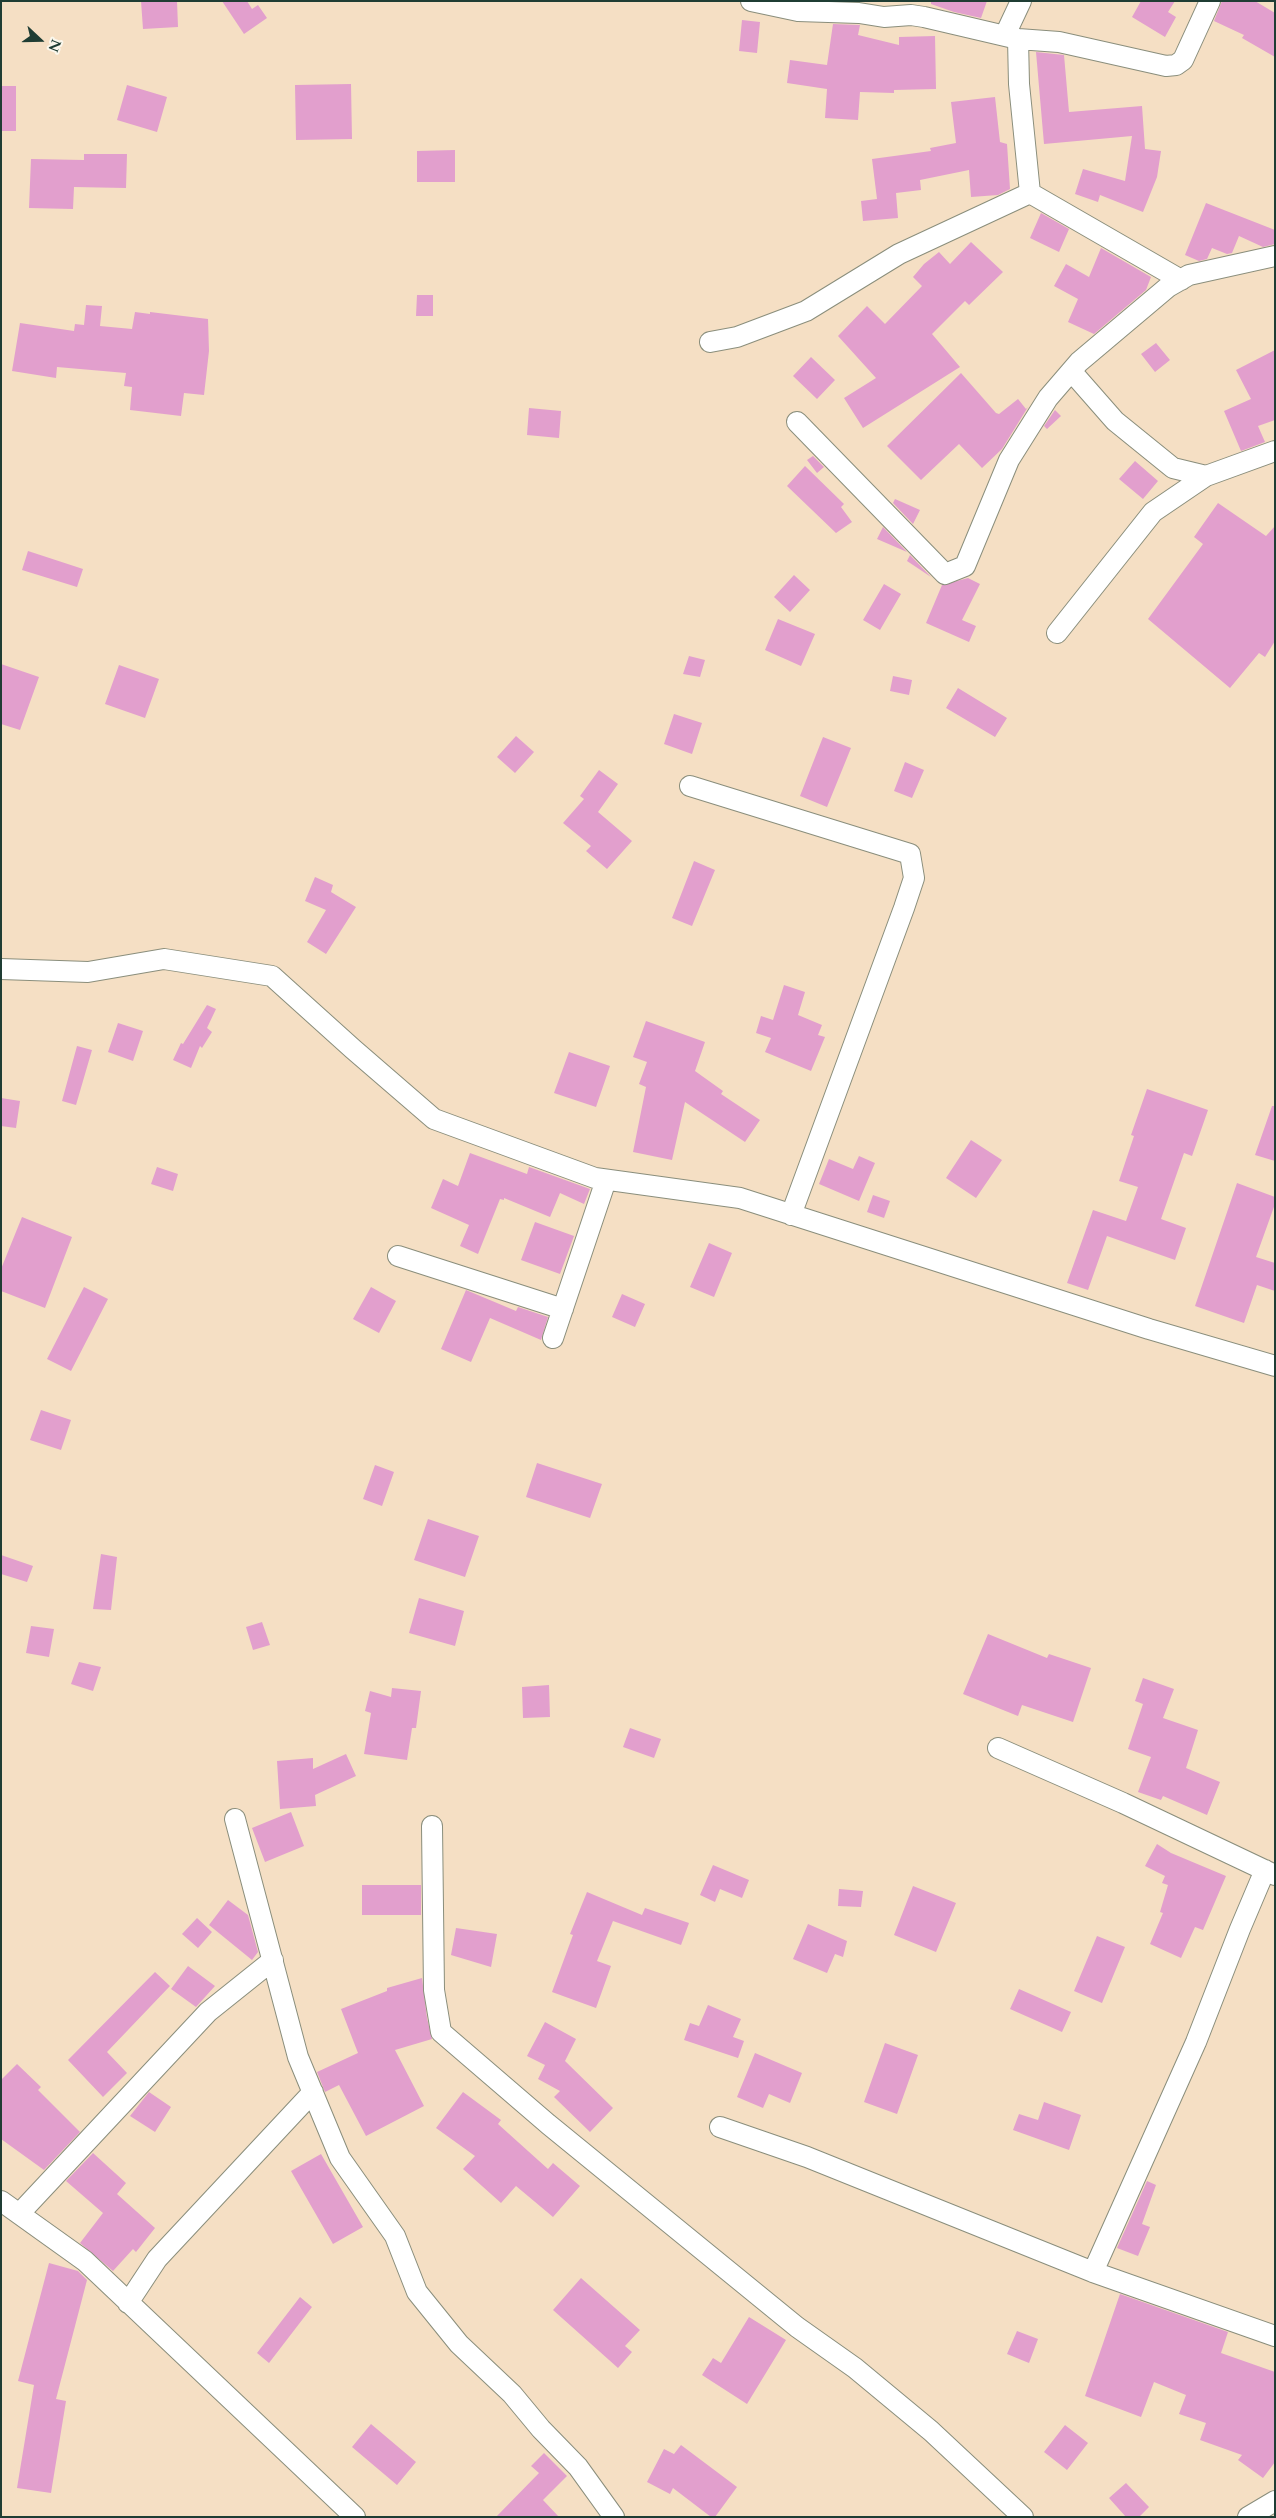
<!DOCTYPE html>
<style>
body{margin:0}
#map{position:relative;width:1276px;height:2518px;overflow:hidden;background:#f5dfc4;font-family:Cardo,serif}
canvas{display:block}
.frame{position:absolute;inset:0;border:2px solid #1f3d34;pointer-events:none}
.north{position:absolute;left:15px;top:15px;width:50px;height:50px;-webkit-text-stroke:4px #fbf7ec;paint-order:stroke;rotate:111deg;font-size:14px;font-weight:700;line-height:20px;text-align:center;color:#1f3d34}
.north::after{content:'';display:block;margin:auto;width:18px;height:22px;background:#1f3d34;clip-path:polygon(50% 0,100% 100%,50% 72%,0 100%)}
</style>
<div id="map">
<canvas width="1276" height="2518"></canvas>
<div class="frame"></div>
<div class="north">N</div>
</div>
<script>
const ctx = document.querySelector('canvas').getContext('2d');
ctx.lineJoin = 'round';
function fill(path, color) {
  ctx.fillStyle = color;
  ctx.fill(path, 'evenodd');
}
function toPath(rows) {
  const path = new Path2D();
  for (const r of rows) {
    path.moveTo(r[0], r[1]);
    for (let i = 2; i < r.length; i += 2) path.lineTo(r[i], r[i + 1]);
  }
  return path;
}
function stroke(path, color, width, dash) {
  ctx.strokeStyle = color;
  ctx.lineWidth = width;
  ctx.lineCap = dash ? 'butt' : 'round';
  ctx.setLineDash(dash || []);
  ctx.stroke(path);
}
const building = toPath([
 [141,1,177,1,178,27,143,29],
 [222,1,247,1,252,9,258,5,267,18,244,34],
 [931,1,987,1,981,18,954,12,931,4],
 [1141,1,1175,1,1168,12,1176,17,1165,37,1132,17],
 [1222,1,1255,1,1275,13,1275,57,1242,38,1244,35,1214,21],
 [742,20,760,22,757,53,739,51],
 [833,24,860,25,858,35,899,45,899,37,935,36,936,89,894,90,894,93,860,92,858,120,825,118,827,89,787,83,790,60,827,65],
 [1036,52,1064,55,1069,112,1142,106,1145,149,1161,151,1157,177,1143,212,1100,195,1098,202,1075,194,1083,169,1125,181,1132,136,1044,144],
 [351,84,352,139,296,140,295,85],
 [127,85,167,97,157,132,117,120],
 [1,86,16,86,16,131,1,131],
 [995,97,1000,142,1007,144,1010,189,998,195,971,197,969,170,920,180,921,190,896,193,898,218,863,221,861,201,877,199,872,159,931,151,930,148,956,143,951,102],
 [455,150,455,182,417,182,417,151],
 [84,154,127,154,126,188,74,187,73,209,29,208,31,159,84,160],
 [1206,203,1275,230,1275,244,1263,247,1239,236,1232,253,1227,254,1212,248,1207,259,1199,261,1185,255],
 [1041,213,1069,229,1059,252,1030,238],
 [971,242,1003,272,969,305,965,301,932,334,960,367,863,428,844,398,876,378,838,336,867,306,885,324,922,286,913,277,924,264,939,252,950,264],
 [1101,248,1151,277,1146,290,1094,334,1068,322,1078,299,1054,286,1066,264,1089,277],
 [417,295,433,295,433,316,416,316],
 [86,305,102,306,100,326,132,329,135,312,150,314,150,312,208,319,209,351,204,395,184,393,181,416,130,410,132,387,124,386,126,373,57,367,56,378,12,371,20,323,74,331,75,324,84,325],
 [1156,343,1170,360,1155,372,1141,354],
 [1275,350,1275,420,1258,426,1265,442,1241,451,1224,411,1251,399,1236,370],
 [811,357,835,380,817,399,793,376],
 [961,373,996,413,999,414,1018,399,1026,409,1028,407,1002,449,982,468,959,444,921,480,887,446],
 [529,408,561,411,559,438,527,435],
 [1055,410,1061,416,1047,429,1044,426],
 [813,456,824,467,817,473,807,460],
 [1135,461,1158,481,1143,499,1119,479],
 [805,466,844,504,841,507,852,522,836,533,787,486],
 [895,499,920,510,913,524,893,503],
 [1218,503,1266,536,1275,526,1275,641,1265,657,1259,653,1230,688,1148,619,1203,544,1194,537],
 [883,527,907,552,877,539],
 [28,551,83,569,77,587,22,570],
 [910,555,931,577,907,561],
 [794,575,810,590,790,612,774,597],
 [968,578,980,584,962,620,976,626,969,642,926,623,942,585],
 [884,584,901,594,880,630,863,620],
 [778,619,815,634,801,666,765,650],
 [689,656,705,660,700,677,683,674],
 [1,664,39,677,20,730,1,724],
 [119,665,159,679,145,718,105,704],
 [893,676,912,680,909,695,890,691],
 [958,688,1007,718,995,737,946,708],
 [674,714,702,723,692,754,664,744],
 [516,736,534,752,515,773,497,757],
 [823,737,851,748,827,807,800,796],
 [905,762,924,770,912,798,894,791],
 [599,770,618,784,598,812,632,841,607,869,586,851,591,846,563,823,584,799,580,796],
 [694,861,715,870,692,926,672,918],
 [315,877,333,885,331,892,356,907,326,954,307,942,326,910,305,901],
 [784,985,805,992,798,1015,822,1025,818,1035,825,1037,811,1071,765,1052,771,1038,756,1033,761,1016,773,1020],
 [207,1005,216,1009,207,1028,212,1032,202,1048,200,1046,191,1068,173,1060,181,1043,183,1044],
 [646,1021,705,1042,695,1071,723,1091,721,1094,760,1120,745,1142,685,1102,672,1160,633,1152,646,1087,639,1084,647,1062,633,1057],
 [118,1023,143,1031,133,1061,108,1052],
 [77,1046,92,1050,76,1105,62,1101],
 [569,1052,610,1066,596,1107,554,1093],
 [1147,1089,1208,1110,1192,1156,1184,1153,1161,1219,1186,1228,1175,1260,1107,1236,1088,1290,1067,1283,1093,1210,1126,1221,1138,1187,1119,1181,1134,1136,1131,1135],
 [1,1098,20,1101,16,1128,1,1126],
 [1272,1106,1275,1106,1275,1161,1255,1155],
 [971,1140,1002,1160,976,1198,946,1178],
 [470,1153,527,1174,529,1167,590,1189,584,1204,560,1193,550,1217,504,1198,504,1200,500,1199,478,1254,460,1246,469,1225,431,1208,443,1179,458,1186],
 [859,1156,875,1163,859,1201,819,1184,829,1159,853,1169],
 [157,1167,178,1174,173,1191,151,1184],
 [1237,1183,1275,1197,1275,1204,1256,1257,1275,1263,1275,1291,1257,1285,1244,1323,1195,1306],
 [873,1195,890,1201,884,1218,867,1212],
 [22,1217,72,1237,45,1308,1,1291,1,1269],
 [535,1222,574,1236,560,1274,521,1260],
 [709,1243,732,1253,714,1297,690,1287],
 [84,1287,108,1299,71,1371,47,1359],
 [371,1287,396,1301,379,1333,353,1319],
 [466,1290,516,1311,518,1307,548,1317,541,1340,490,1318,471,1362,441,1349],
 [622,1294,645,1304,635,1327,612,1317],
 [41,1410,71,1420,61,1450,30,1440],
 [537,1463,602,1484,590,1518,526,1497],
 [375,1465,394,1472,382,1506,363,1499],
 [428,1519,479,1536,465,1577,414,1560],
 [101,1554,117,1557,111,1610,93,1609],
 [1,1555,33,1566,27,1582,1,1574],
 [419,1598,464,1611,455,1646,409,1633],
 [262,1622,270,1645,253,1650,246,1627],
 [31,1626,54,1629,49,1657,26,1653],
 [988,1634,1047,1658,1049,1654,1091,1668,1073,1722,1022,1705,1018,1716,963,1694],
 [79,1662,101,1667,93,1691,71,1684],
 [1143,1678,1174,1689,1163,1718,1198,1730,1186,1768,1220,1782,1207,1815,1163,1796,1161,1800,1138,1792,1151,1757,1128,1749,1143,1704,1135,1701],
 [549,1685,550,1717,523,1718,522,1687],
 [392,1688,421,1691,416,1728,412,1728,407,1760,364,1754,371,1713,365,1711,370,1691,391,1697],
 [630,1728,661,1739,654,1758,623,1747],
 [346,1754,356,1776,315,1795,316,1806,280,1809,277,1761,313,1758,313,1769],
 [291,1812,304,1846,265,1862,252,1828],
 [1157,1844,1171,1853,1226,1876,1203,1930,1195,1927,1181,1958,1150,1944,1163,1913,1160,1912,1168,1885,1162,1883,1165,1876,1145,1866],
 [713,1865,749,1880,742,1898,720,1889,715,1902,700,1895],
 [362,1885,421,1885,421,1915,362,1915],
 [913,1886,956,1903,936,1952,894,1935],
 [839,1889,863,1891,861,1907,838,1906],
 [587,1892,642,1915,645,1908,689,1923,681,1945,613,1921,597,1961,611,1966,596,2008,552,1992,573,1935,570,1934],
 [228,1900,248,1915,258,1952,252,1960,209,1925],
 [197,1918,212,1932,198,1948,182,1934],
 [808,1924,847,1941,843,1957,835,1954,827,1973,793,1959],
 [456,1928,497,1934,491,1967,451,1955],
 [1097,1936,1125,1947,1102,2003,1074,1991],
 [188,1966,215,1986,196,2007,171,1989],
 [155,1972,170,1986,107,2052,127,2073,103,2097,68,2060],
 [422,1978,427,2018,432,2039,395,2050,424,2106,366,2136,339,2085,325,2092,317,2072,358,2053,341,2009,387,1991,387,1988],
 [1019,1989,1071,2012,1062,2032,1010,2009],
 [708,2005,741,2019,733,2037,744,2041,738,2058,684,2040,690,2023,699,2026],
 [545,2022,576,2039,565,2061,613,2108,590,2132,554,2097,560,2091,538,2079,545,2065,527,2056],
 [885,2043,918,2055,897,2114,864,2102],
 [755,2053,802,2073,790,2103,769,2094,763,2108,737,2097],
 [17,2064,41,2087,38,2090,80,2132,44,2170,1,2139,1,2080],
 [149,2092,171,2107,155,2132,130,2116],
 [463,2092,501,2120,498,2124,548,2169,553,2163,580,2186,553,2217,516,2186,501,2203,463,2169,475,2156,436,2128],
 [1044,2102,1081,2115,1069,2150,1013,2130,1019,2114,1038,2120],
 [93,2153,126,2183,117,2194,155,2228,136,2252,133,2249,113,2271,80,2243,103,2213,66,2181],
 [321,2154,363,2227,333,2244,291,2171],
 [1147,2181,1156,2185,1142,2224,1150,2227,1138,2256,1117,2248],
 [49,2263,78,2271,87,2280,56,2399,66,2401,51,2493,17,2488,34,2385,18,2381],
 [581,2278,640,2330,625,2346,632,2352,618,2368,553,2310],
 [1120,2294,1228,2332,1221,2353,1275,2372,1275,2462,1263,2478,1238,2460,1242,2455,1200,2440,1206,2423,1179,2414,1186,2395,1154,2382,1141,2417,1085,2396],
 [300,2297,312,2307,269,2363,257,2353],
 [749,2317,786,2340,747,2404,702,2375,713,2358,721,2363],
 [1017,2331,1038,2339,1029,2363,1007,2354],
 [371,2424,416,2462,397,2485,352,2447],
 [1065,2425,1088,2443,1067,2470,1044,2452],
 [681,2445,737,2487,715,2517,711,2517,673,2488,670,2494,647,2482,664,2449,674,2454],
 [544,2453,567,2476,543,2500,559,2517,496,2517,539,2473,531,2466],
 [1126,2483,1149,2507,1139,2517,1126,2517,1109,2498]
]);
const minor = toPath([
 [751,1,798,11,859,13,884,17,911,15,924,17,1018,39,1059,42,1166,66,1176,65,1183,60,1210,1],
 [1005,35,1021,1],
 [1018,39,1019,84,1030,193,1181,280],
 [710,342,737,337,806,311,899,254,1030,193],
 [1072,372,1115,421,1173,468,1206,476],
 [797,422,945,574,965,566,1009,460,1048,398,1079,362,1168,287,1189,275,1275,256],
 [1057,633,1153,512,1206,476,1275,451],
 [690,786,910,854,914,878,904,908,791,1215],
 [1,969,88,972,164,959,272,976,353,1049,434,1119,595,1178,740,1198,1149,1329,1275,1366],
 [398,1256,563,1309],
 [553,1338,606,1180],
 [998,1748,1123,1803,1275,1875],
 [235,1819,298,2057,340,2158,395,2236,417,2292,459,2344,512,2394,541,2429,578,2467,614,2517],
 [432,1826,434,1990,441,2032,548,2124,797,2327,855,2368,931,2431,1023,2517],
 [720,2127,807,2157,1093,2272,1275,2336],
 [1,2201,85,2261,355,2517],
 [19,2214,208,2012,273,1960],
 [1093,2272,1196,2042,1240,1929,1265,1870],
 [128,2303,157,2259,313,2092],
 [1248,2517,1275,2501]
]);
fill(building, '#e29fcd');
stroke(minor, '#8a8e7c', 22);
stroke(minor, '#fff', 20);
</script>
